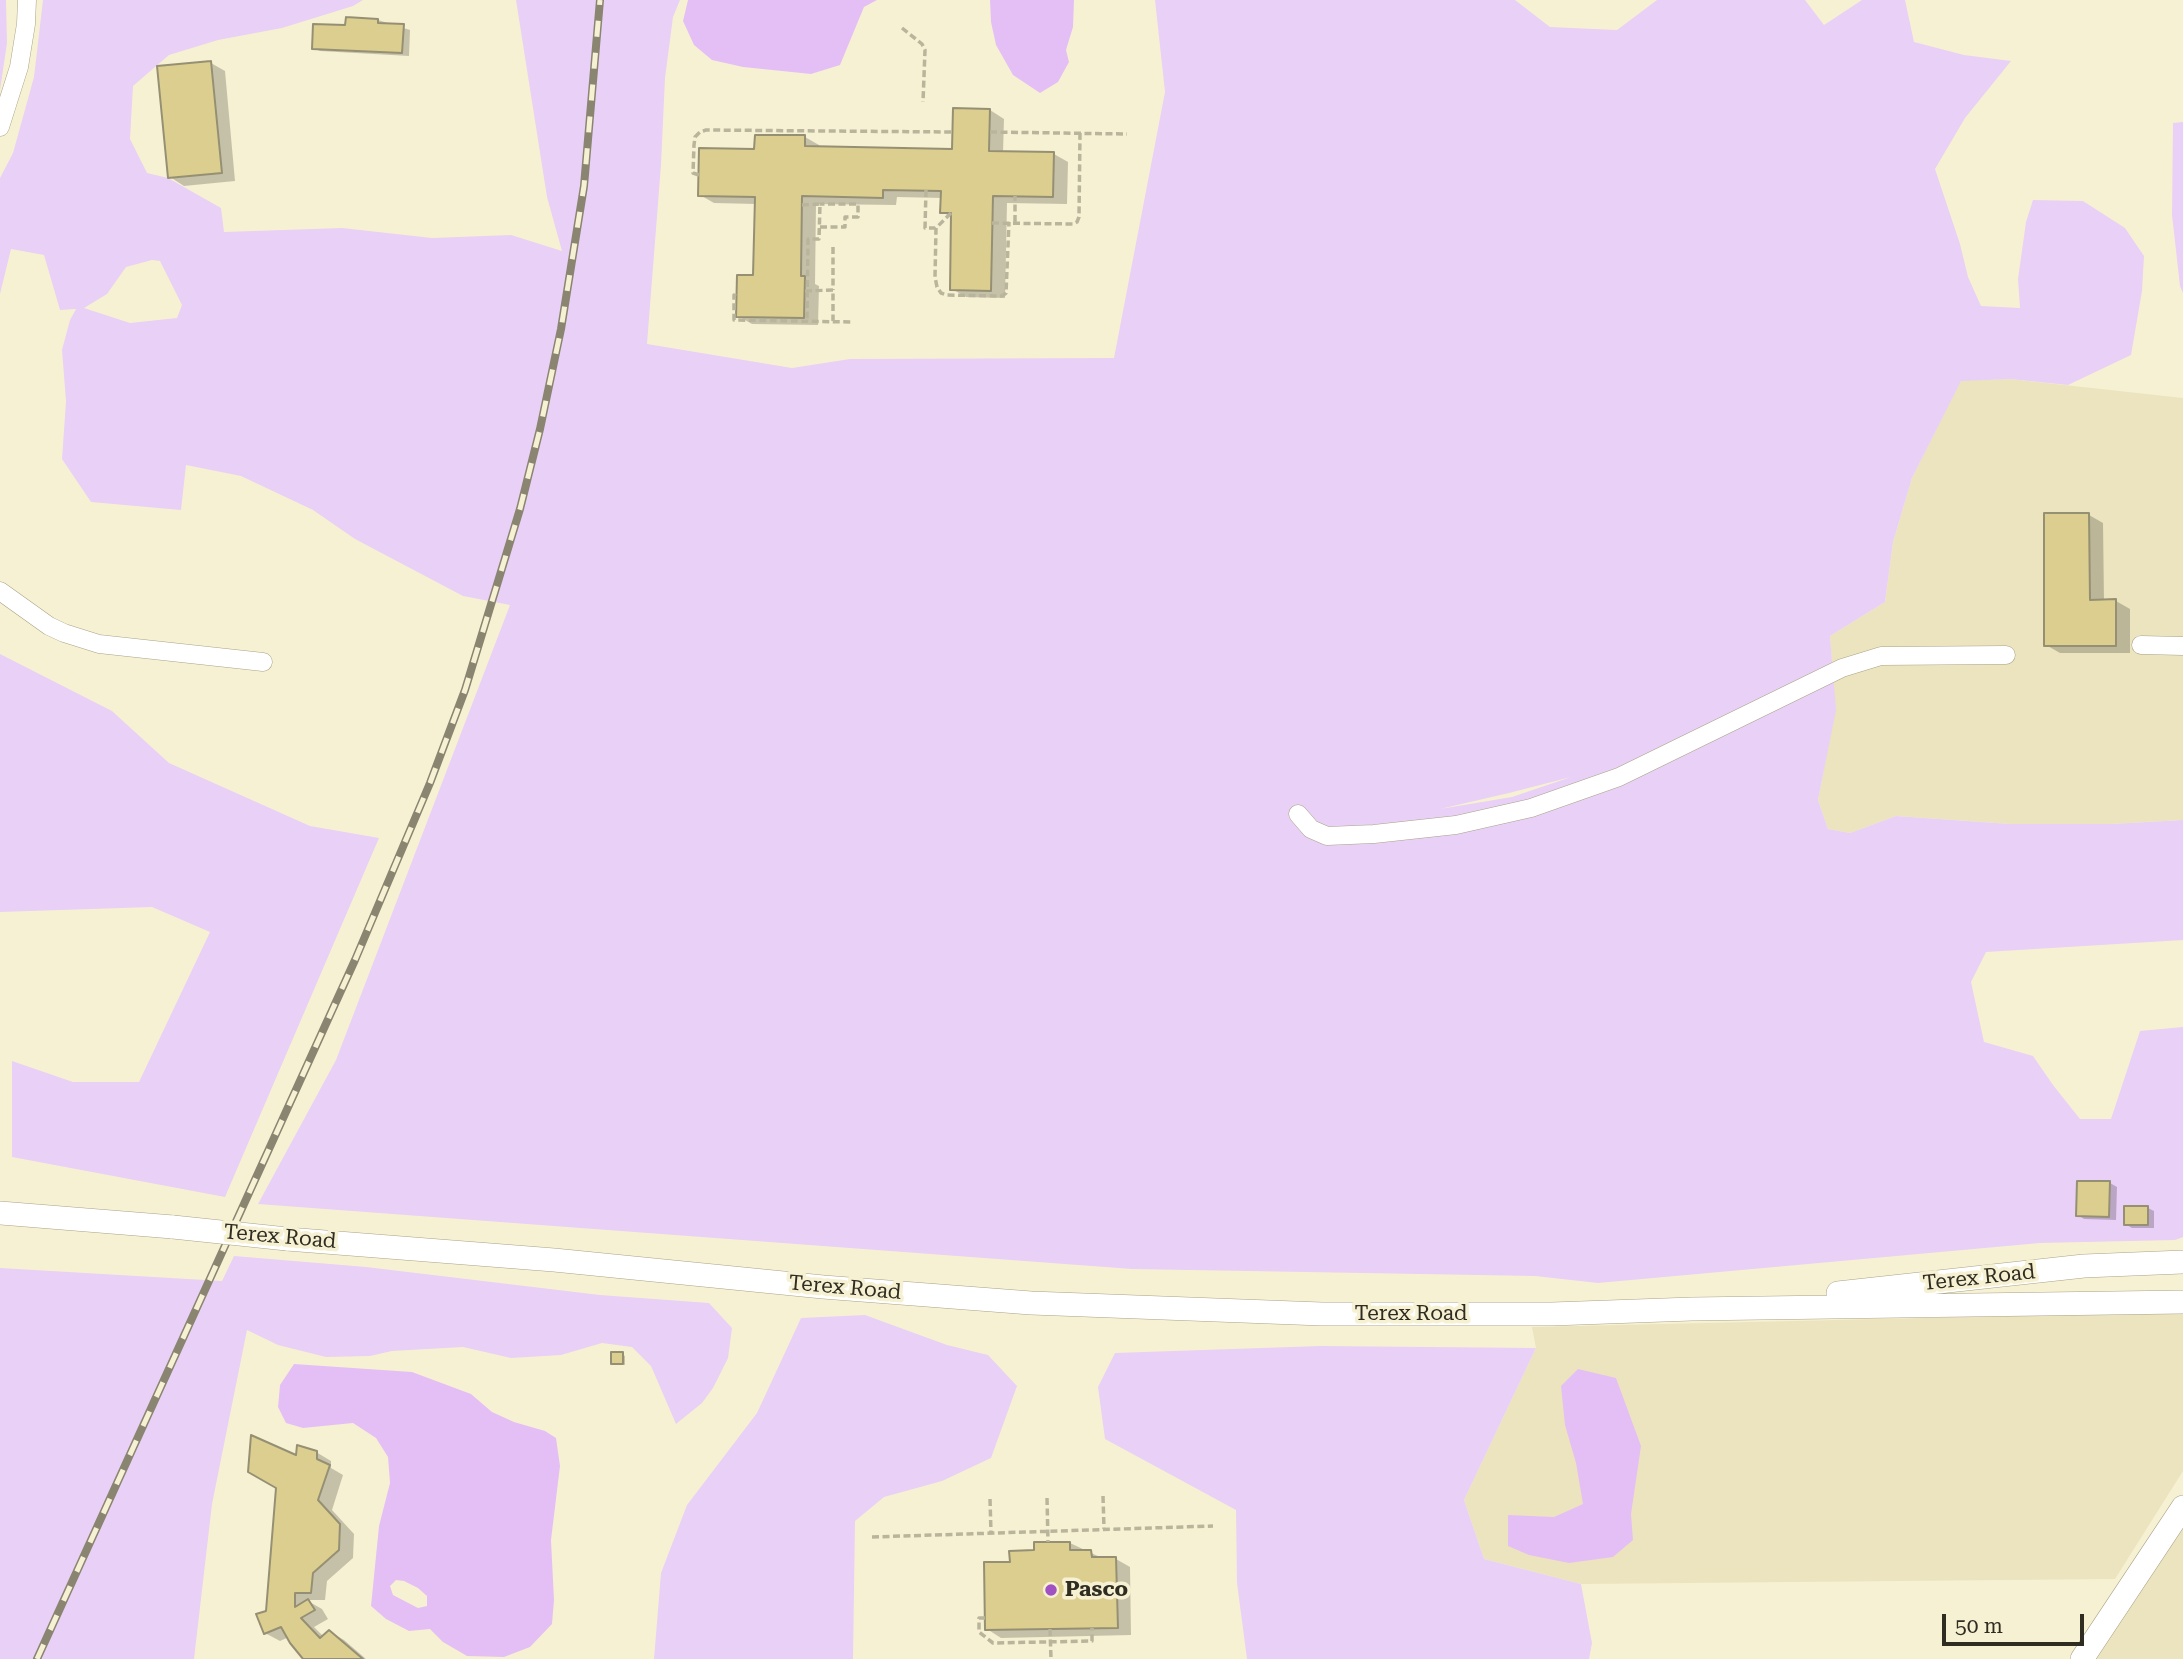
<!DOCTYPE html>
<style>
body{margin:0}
#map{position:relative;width:2183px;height:1659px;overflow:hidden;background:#f7f1d3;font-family:"Roboto Serif",serif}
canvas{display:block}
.scale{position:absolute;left:1942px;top:1614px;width:142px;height:32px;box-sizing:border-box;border:4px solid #2f2d21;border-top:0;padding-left:9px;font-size:21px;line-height:24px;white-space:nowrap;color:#2f2d21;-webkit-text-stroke:5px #f7f1d3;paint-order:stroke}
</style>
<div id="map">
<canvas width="2183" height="1659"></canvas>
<div class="scale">50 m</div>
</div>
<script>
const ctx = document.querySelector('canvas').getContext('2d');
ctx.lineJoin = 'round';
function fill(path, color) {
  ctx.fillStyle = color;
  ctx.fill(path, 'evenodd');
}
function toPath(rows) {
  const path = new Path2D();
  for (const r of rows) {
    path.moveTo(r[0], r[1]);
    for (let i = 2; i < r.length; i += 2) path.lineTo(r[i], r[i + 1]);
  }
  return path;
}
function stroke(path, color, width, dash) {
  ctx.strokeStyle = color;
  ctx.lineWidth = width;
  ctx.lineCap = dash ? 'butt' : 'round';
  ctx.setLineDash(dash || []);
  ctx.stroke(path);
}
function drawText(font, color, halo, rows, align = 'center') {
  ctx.font = font + ' "Roboto Serif",serif';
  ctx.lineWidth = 7;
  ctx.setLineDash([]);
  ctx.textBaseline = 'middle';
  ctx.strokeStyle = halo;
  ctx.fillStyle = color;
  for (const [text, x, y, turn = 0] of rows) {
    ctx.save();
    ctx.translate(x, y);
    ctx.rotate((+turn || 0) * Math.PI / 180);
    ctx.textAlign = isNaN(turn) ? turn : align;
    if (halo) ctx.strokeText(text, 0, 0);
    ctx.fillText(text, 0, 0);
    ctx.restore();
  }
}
const built = toPath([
 [2010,379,2183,398,2183,820,2112,824,2010,824,1896,816,1850,833,1828,829,1818,800,1835,710,1830,636,1885,602,1893,542,1912,478,1961,380],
 [2183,1312,2183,1471,2115,1579,1581,1584,1484,1559,1464,1500,1536,1348,1532,1327],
 [2183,1521,2183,1659,2091,1659]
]);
const green = toPath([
 [0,0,6,0,7,43,0,90],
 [43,0,363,0,353,6,282,28,218,40,169,55,133,86,130,139,147,173,168,178,221,208,224,232,342,228,432,238,511,235,562,251,547,197,516,0,680,0,673,17,665,78,661,165,647,344,792,368,850,359,1114,358,1165,92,1155,0,1515,0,1550,27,1617,30,1657,0,1805,0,1824,25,1862,0,1905,0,1914,42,1964,55,2011,61,1965,118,1935,169,1960,244,1968,277,1981,306,2020,308,2018,279,2026,222,2033,200,2083,201,2125,228,2144,256,2142,291,2131,355,2068,385,2010,379,1961,381,1912,478,1893,542,1885,602,1830,636,1836,710,1818,800,1828,829,1850,833,1896,816,2010,824,2112,824,2183,820,2183,940,1986,952,1971,982,1984,1042,2033,1056,2053,1085,2080,1119,2111,1119,2140,1031,2183,1027,2183,1237,2175,1240,2040,1243,1598,1283,1535,1276,1132,1269,258,1204,336,1060,510,605,463,596,355,539,313,510,241,476,186,465,181,510,91,502,62,459,66,401,62,350,70,320,76,309,60,310,44,255,11,249,0,294,0,178,13,153,34,77],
 [152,260,160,261,182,305,177,318,130,323,84,308,107,294,126,267],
 [1571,777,1512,797,1440,809,1509,793],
 [2183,122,2183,293,2180,286,2172,215,2173,123],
 [0,654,112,711,169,763,310,826,379,838,225,1197,12,1157,12,1061,73,1082,139,1082,210,932,152,907,0,912],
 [234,1256,366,1267,600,1295,709,1303,732,1328,728,1358,713,1388,702,1403,676,1424,651,1366,632,1347,602,1343,561,1355,511,1358,463,1347,392,1351,370,1356,326,1357,278,1345,247,1330,212,1504,194,1659,0,1659,0,1268,222,1281],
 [865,1315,947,1345,988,1355,1017,1386,991,1458,942,1481,884,1497,855,1521,853,1659,654,1659,661,1573,687,1505,757,1413,801,1318],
 [1320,1346,1536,1348,1464,1500,1484,1559,1581,1584,1592,1643,1589,1659,1247,1659,1237,1583,1236,1510,1105,1439,1098,1387,1115,1353]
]);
const water = toPath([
 [688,0,877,0,864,7,840,65,811,74,743,67,712,60,694,45,683,21],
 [990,0,1074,0,1073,27,1066,50,1069,62,1058,82,1040,93,1013,75,996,45,991,22],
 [294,1364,412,1372,471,1394,492,1412,514,1422,545,1431,556,1438,560,1466,551,1540,554,1600,552,1624,530,1647,504,1657,467,1656,443,1642,430,1629,409,1631,386,1619,371,1606,379,1526,390,1483,388,1457,376,1438,353,1423,303,1428,286,1423,278,1407,280,1385],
 [396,1580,404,1581,418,1588,427,1596,427,1606,418,1608,393,1595,390,1586],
 [1578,1369,1616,1378,1641,1446,1631,1514,1633,1540,1613,1557,1569,1563,1529,1555,1508,1546,1508,1515,1554,1517,1583,1504,1576,1463,1565,1425,1561,1386]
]);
const shadow = toPath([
 [378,20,410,30,409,56,320,51,314,48,347,27],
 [211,63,225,71,235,181,184,186,170,177],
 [990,110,1004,119,1003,153,1054,154,1068,162,1067,204,1007,203,1005,298,966,297,952,289,953,218,942,212,942,198,897,197,896,205,816,204,815,284,819,286,818,325,752,324,738,316,755,277,756,204,714,203,700,195,756,150,805,137,819,145,819,148,954,151],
 [2089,515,2103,523,2104,601,2116,601,2130,609,2130,653,2060,653,2046,645],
 [2079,1182,2110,1183,2117,1187,2116,1220,2084,1219,2078,1215],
 [2148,1208,2154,1211,2154,1228,2132,1228,2125,1224],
 [622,1354,625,1356,625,1365,613,1363],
 [316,1452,331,1461,331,1468,343,1475,332,1510,354,1534,353,1558,327,1581,325,1600,306,1600,322,1609,328,1619,314,1627,324,1637,330,1632,344,1640,366,1659,306,1659,289,1637,280,1641,265,1633,298,1457],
 [1070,1543,1104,1559,1116,1559,1130,1567,1131,1635,1001,1638,987,1629,1011,1564,1036,1552]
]);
const building = toPath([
 [346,17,378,19,378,23,404,24,402,53,312,49,313,24,345,25,346,17],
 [211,61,222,173,168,178,157,66,211,61],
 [953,108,990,109,989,151,1054,152,1053,197,993,196,991,291,950,290,951,213,940,213,941,191,883,190,883,198,802,196,801,276,805,276,804,318,736,317,737,275,753,275,755,197,698,196,699,148,754,149,755,135,805,135,805,146,952,149,953,108],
 [2044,513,2089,513,2090,600,2116,599,2116,646,2044,646,2044,513],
 [2077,1181,2110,1181,2109,1217,2076,1216,2077,1181],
 [2124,1206,2148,1206,2148,1225,2124,1225,2124,1206],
 [611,1352,623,1352,623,1364,611,1364,611,1352],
 [251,1435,296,1455,297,1445,317,1451,317,1459,330,1465,318,1500,340,1524,339,1550,313,1573,311,1593,295,1593,295,1607,308,1599,315,1610,301,1618,320,1638,329,1630,363,1659,303,1659,290,1643,281,1627,264,1634,256,1614,266,1611,276,1488,248,1472,251,1435],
 [1034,1542,1070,1542,1070,1550,1091,1550,1092,1557,1116,1557,1118,1628,985,1630,984,1562,1010,1562,1009,1551,1034,1550,1034,1542]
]);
const path = toPath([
 [902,28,922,44,925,50,923,102],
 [990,132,1127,134],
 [699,175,693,173,694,145,695,137,700,132,706,130,953,132],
 [926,190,925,228,935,228],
 [802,205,820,204,819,239,808,239,807,321],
 [951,213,936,228,935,277,937,287,941,293,947,295,1002,296,1006,293,1009,222],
 [1015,222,1015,196],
 [992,223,1073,224,1077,222,1079,217,1080,133],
 [820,227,845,227,845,217,858,217,858,204,820,204],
 [833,247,833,290],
 [805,291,833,290,833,321],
 [736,296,734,295,734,320,851,322],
 [1103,1496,1104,1529],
 [1047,1498,1048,1542],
 [990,1499,991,1533],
 [872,1537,1213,1526],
 [985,1618,979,1618,979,1632,993,1643,1092,1641,1092,1628],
 [1050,1629,1051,1659]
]);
const minor = toPath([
 [0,127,19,67,26,24,27,0],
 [0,591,49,626,64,633,99,644,263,662],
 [2141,645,2183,646],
 [1298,814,1311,829,1327,836,1374,834,1456,825,1531,808,1619,777,1842,668,1881,656,2006,655]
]);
const major = toPath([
 [0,1213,173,1227],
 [287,1239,554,1260,823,1287,1031,1303,1322,1314,1552,1314,1692,1309,2183,1302],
 [1838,1293,2084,1266,2183,1262],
 [2082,1659,2183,1507]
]);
const rail = toPath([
 [37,1659,355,960,430,783,465,690,520,509,540,429,561,329,584,186,600,0]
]);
const majorBridge = toPath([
 [173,1227,287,1239]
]);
const markers = [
 [1051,1590,7,"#a051c2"]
];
const streetNames = [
 ["Terex Road",280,1237,5],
 ["Terex Road",1979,1278,-6],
 ["Terex Road",845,1288,5],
 ["Terex Road",1411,1314]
];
const poiNames = [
 ["Pasco",1065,1590]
];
fill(built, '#ece4bf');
fill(green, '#e9d0f6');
fill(water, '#e4bff6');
fill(shadow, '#0003');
fill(building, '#dcce8e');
stroke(building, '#959074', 2);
stroke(minor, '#a9a387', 19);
stroke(major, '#a9a387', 24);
stroke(path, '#b9b59c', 3.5, [7, 3.5]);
stroke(minor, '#fff', 18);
stroke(major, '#fff', 23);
stroke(rail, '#898571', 8);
stroke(rail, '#f7f1d3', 5, [16]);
stroke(majorBridge, '#a9a387', 24, []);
stroke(majorBridge, '#fff', 23);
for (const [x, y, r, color] of markers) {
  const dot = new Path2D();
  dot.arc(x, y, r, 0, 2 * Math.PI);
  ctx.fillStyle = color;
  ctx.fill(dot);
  stroke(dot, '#f7f1d3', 2.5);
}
drawText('21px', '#2f2d21', '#f7f1d3', streetNames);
drawText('bold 21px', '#2f2d21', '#f7f1d3', poiNames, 'left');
</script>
